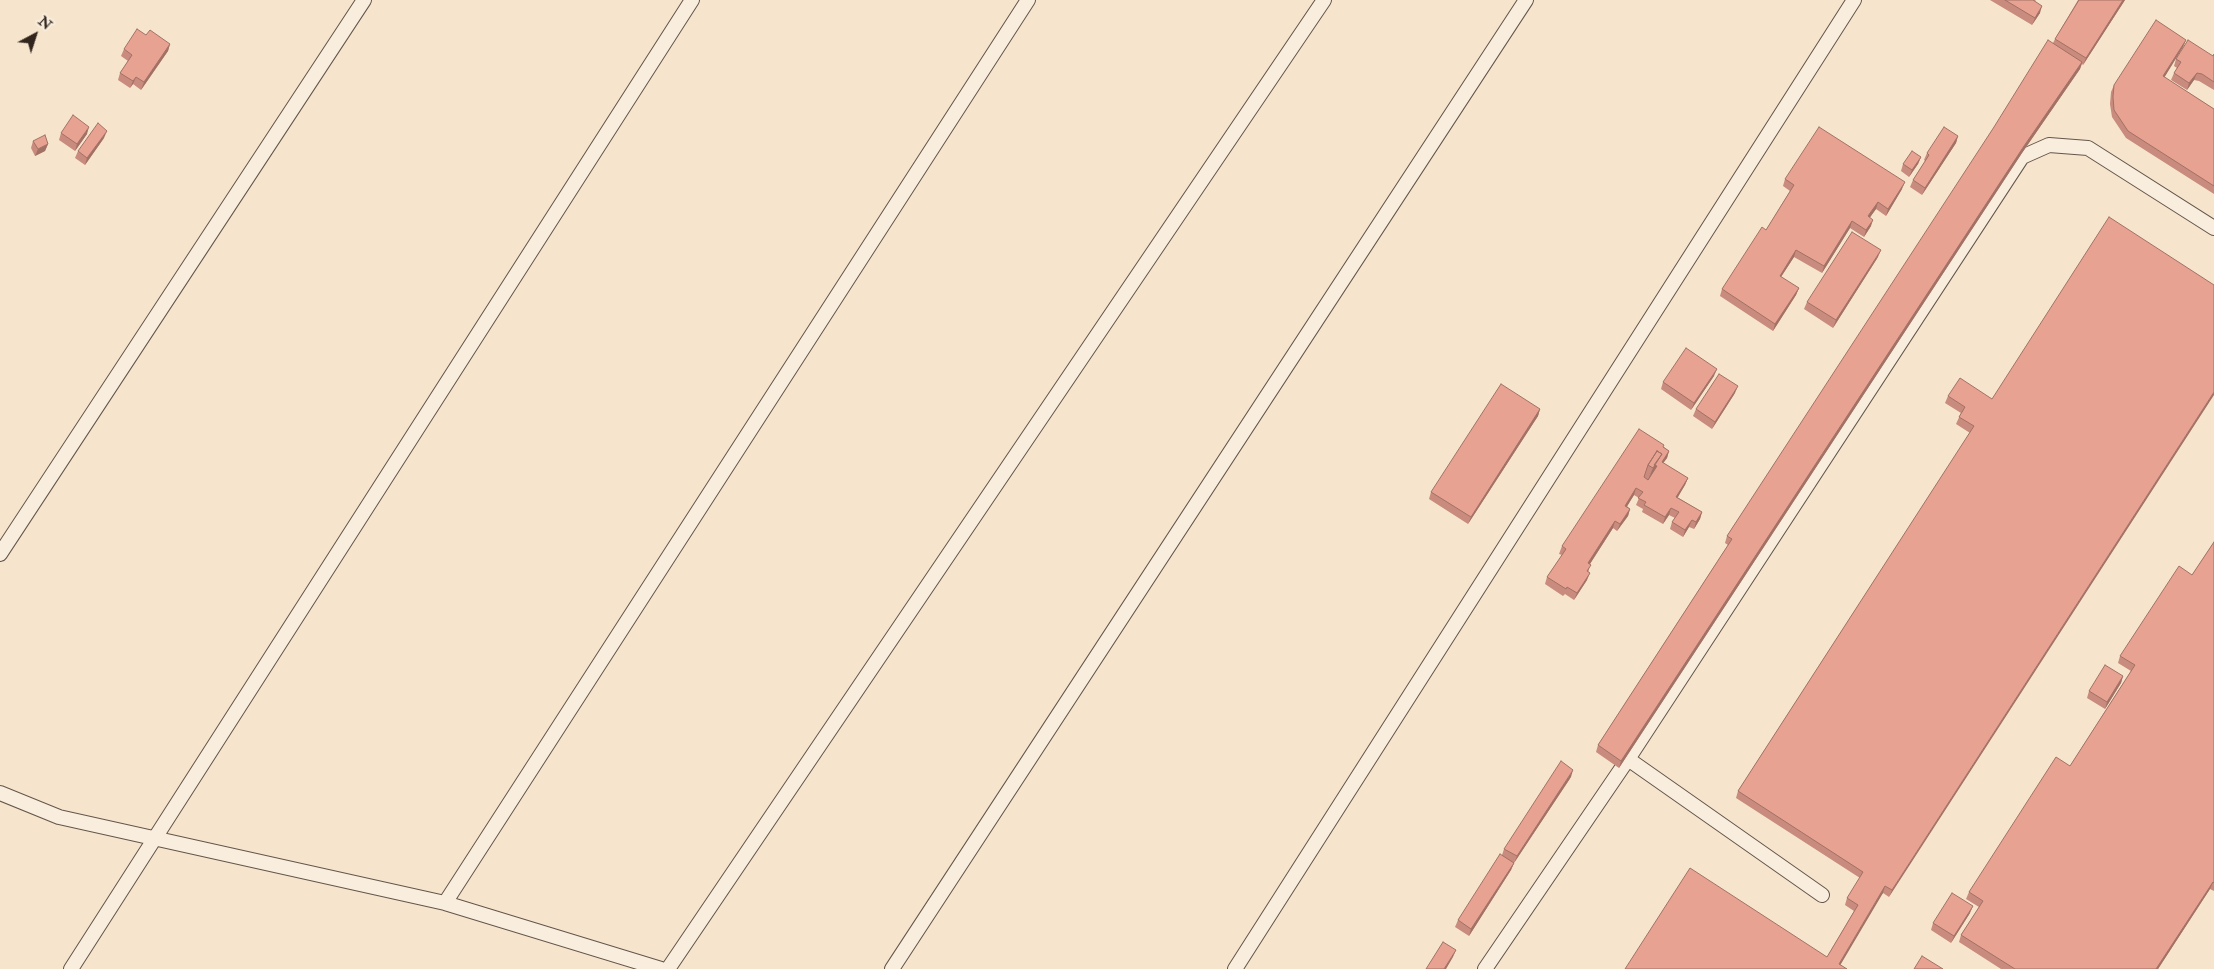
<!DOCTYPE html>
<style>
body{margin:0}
#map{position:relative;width:2214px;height:969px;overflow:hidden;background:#f6e5cc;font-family:"IM FELL Double Pica",serif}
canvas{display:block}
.north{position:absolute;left:10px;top:10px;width:50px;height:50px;-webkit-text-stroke:4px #f9eede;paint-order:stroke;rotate:40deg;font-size:14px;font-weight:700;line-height:20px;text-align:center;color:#32251e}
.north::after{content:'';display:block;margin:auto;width:18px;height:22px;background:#32251e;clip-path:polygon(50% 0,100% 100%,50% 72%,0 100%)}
</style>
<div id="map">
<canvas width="2214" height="969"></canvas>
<div class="north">N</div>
</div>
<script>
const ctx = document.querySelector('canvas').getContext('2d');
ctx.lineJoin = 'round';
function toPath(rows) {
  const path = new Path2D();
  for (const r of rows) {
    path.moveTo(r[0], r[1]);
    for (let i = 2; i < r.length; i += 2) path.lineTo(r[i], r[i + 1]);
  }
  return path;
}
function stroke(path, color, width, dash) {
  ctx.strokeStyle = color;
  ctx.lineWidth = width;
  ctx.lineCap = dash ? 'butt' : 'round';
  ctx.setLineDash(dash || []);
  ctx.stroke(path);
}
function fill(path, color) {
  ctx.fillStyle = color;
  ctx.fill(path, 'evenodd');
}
const lane = toPath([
 [0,554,364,0],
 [1628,759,1822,895],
 [0,793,59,817,445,903,661,969],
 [445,903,1028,0],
 [71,969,692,0],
 [668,969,1324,0],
 [892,969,1526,0],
 [1235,969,1854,0],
 [1485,969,1628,759,2022,157,2049,145,2088,148,2214,228]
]);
const wall = toPath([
 [1990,0,2036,0,2035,1,2040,13,2032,25],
 [2078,0,2125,0,2083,65,2082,64,2080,69,2022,153,1619,768,1596,752,1598,745,1728,545,1725,543,1727,536,2053,43,2055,39],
 [146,35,170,44,168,51,141,90,133,84,130,88,118,80,120,73,128,61,121,56,124,49],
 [2186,40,2183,47,2164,77,2214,109,2214,194,2126,138,2112,117,2110,104,2111,92,2114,85],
 [2214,54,2214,90,2199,81,2194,80,2187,90,2171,80,2174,73,2177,68,2174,66,2176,59,2213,56],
 [61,133,87,134,75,151,59,140],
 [1958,136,1956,143,1922,195,1910,187,1913,180,1925,161,1924,160,1927,153],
 [104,138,85,165,75,158,78,151],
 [33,141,48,144,45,151,35,156,31,148],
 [1921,157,1918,164,1909,177,1901,171,1903,164],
 [1785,179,1902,189,1886,216,1876,209,1870,217,1871,226,1864,237,1850,228,1822,273,1794,257,1781,277,1799,288,1796,295,1773,331,1720,296,1722,289,1766,230,1790,191,1783,186],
 [1878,257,1833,328,1804,309,1807,302],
 [2214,285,1889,897,1883,893,1827,957,1854,911,1845,905,1847,898,1860,878,1736,798,1738,791,1970,433,1956,424,1961,413,1945,403,1948,396,1992,399],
 [1714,376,1691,410,1661,389,1663,382],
 [1735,393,1712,429,1693,416,1696,409],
 [1540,409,1538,416,1468,524,1429,499,1431,492],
 [1664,447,1669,451,1667,458,1663,463,1688,478,1685,485,1677,497,1702,512,1700,519,1694,529,1689,527,1683,537,1670,529,1672,522,1675,518,1669,515,1663,524,1642,512,1643,509,1636,505,1639,498,1634,495,1627,506,1630,509,1628,516,1617,531,1613,528,1590,564,1587,580,1574,600,1565,594,1563,596,1545,584,1547,577,1562,555,1559,554,1562,546],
 [2214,542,2214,891,2210,889,2158,969,2001,969,1959,942,1961,935,1979,907,1966,899,1969,892,2070,766,2131,671,2118,663,2120,656,2192,575],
 [2123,676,2121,683,2105,709,2087,698,2089,691],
 [1571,777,1514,863,1511,870,1469,936,1455,927,1458,920,1502,855,1504,849],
 [1970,913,1951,943,1931,930,1933,923]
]);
const shadedWall = toPath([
 [2123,0,2125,0,2083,65,2086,58],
 [2042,6,2040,13,2032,25,2035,18],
 [2186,40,2183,47,2161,83,2163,76],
 [170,44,168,51,141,90,144,82],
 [2082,62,2080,69,2022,153,1619,768,1621,761,2024,146],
 [2197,73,2194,80,2187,90,2189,83],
 [136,77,133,84,130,88,133,81],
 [89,127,87,134,75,151,77,144],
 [107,131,104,138,85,165,87,158],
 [1958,136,1956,143,1922,195,1925,188],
 [48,144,45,151,35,156,38,149],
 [1921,157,1918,164,1909,177,1912,170],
 [1905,182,1902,189,1886,216,1888,209],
 [1878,202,1876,209,1866,223,1868,216],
 [1873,220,1871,226,1864,237,1866,230],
 [1852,221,1850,228,1822,273,1824,266],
 [1796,250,1794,257,1777,283,1780,276],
 [1881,250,1878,257,1833,328,1836,320],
 [1799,288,1796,295,1773,331,1775,324],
 [1717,369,1714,376,1691,410,1694,403],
 [1738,386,1735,393,1712,429,1715,422],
 [2214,392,2214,395,1889,897,1892,890],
 [1540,409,1538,416,1468,524,1471,517],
 [1669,451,1667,458,1659,469,1662,462],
 [1662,454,1654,474,1645,487,1653,468],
 [1688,478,1685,485,1674,504,1676,497],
 [1636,488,1634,495,1623,513,1625,506],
 [1671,508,1669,515,1663,524,1665,517],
 [1630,509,1628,516,1617,531,1620,524],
 [1702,512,1700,519,1694,529,1696,522],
 [1692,520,1689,527,1683,537,1685,530],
 [1615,521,1613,528,1586,570,1588,563],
 [1590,573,1587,580,1574,600,1577,593],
 [2123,676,2121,683,2105,709,2107,702],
 [1573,770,1571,777,1514,863,1517,856],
 [1514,863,1511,870,1469,936,1471,929],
 [2213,882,2210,889,2158,969,2156,969],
 [1885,886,1883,893,1838,969,1839,964],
 [1973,906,1970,913,1951,943,1954,936],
 [1456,950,1453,957,1446,969,1444,969]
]);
const building = toPath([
 [2005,0,2033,0,2042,6,2035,18,2005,0],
 [2079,0,2123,0,2086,58,2055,39,2079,0],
 [2156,20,2186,40,2163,76,2214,109,2214,186,2128,131,2114,110,2113,97,2114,85,2156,20],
 [137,29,146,35,150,30,170,44,144,82,136,77,133,81,120,73,132,55,124,49,137,29],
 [2048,40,2082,62,2024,146,1621,761,1598,745,1732,539,1727,536,1994,127,2048,40],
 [2188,40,2213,56,2214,54,2214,82,2202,74,2197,73,2189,83,2174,73,2181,62,2176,59,2188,40],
 [73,115,89,127,77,144,61,133,73,115],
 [98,123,107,131,87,158,78,151,98,123],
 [1819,127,1905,182,1888,209,1878,202,1868,216,1873,220,1866,230,1852,221,1824,266,1796,250,1780,276,1799,288,1775,324,1722,289,1762,227,1766,230,1794,185,1785,179,1819,127],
 [1944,127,1958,136,1925,188,1913,180,1929,155,1927,153,1944,127],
 [45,135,48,144,38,149,33,141,45,135],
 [1912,151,1921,157,1912,170,1903,164,1912,151],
 [2109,217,2214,285,2214,392,1892,890,1885,886,1839,964,1847,969,1625,969,1690,868,1827,957,1858,905,1847,898,1863,872,1738,791,1974,426,1959,417,1965,407,1948,396,1960,378,1992,399,2109,217],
 [1852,232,1881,250,1836,320,1807,302,1852,232],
 [1686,348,1717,369,1694,403,1663,382,1686,348],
 [1719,374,1738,386,1715,422,1696,409,1719,374],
 [1501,384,1540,409,1471,517,1431,492,1501,384],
 [1639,429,1664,445,1663,447,1669,451,1662,462,1688,478,1676,497,1702,512,1696,522,1692,520,1685,530,1672,522,1679,512,1671,508,1665,517,1644,505,1646,502,1638,498,1643,492,1636,488,1625,506,1630,509,1620,524,1615,521,1588,563,1591,565,1587,571,1590,573,1577,593,1567,587,1566,589,1547,577,1566,549,1562,546,1639,429],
 [1657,451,1662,454,1654,465,1657,466,1648,480,1644,477,1648,465,1657,451],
 [1657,451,1662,454,1653,468,1648,465,1657,451],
 [2214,542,2214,883,2213,882,2156,969,2015,969,1961,935,1983,901,1969,892,2056,757,2070,766,2135,665,2120,656,2179,566,2192,575,2214,542],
 [2105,665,2123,676,2107,702,2089,691,2105,665],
 [1561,761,1573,770,1517,856,1504,849,1561,761],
 [1500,854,1514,863,1471,929,1458,920,1500,854],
 [1952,893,1973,906,1954,936,1933,923,1952,893],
 [1443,942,1456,950,1444,969,1426,969,1443,942],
 [1922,956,1943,969,1914,969,1922,956]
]);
stroke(lane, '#63554a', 16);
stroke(lane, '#f9eede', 14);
fill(wall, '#c88b7d');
fill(shadedWall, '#a27166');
fill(building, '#e8a291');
stroke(building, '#a27166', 1);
</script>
